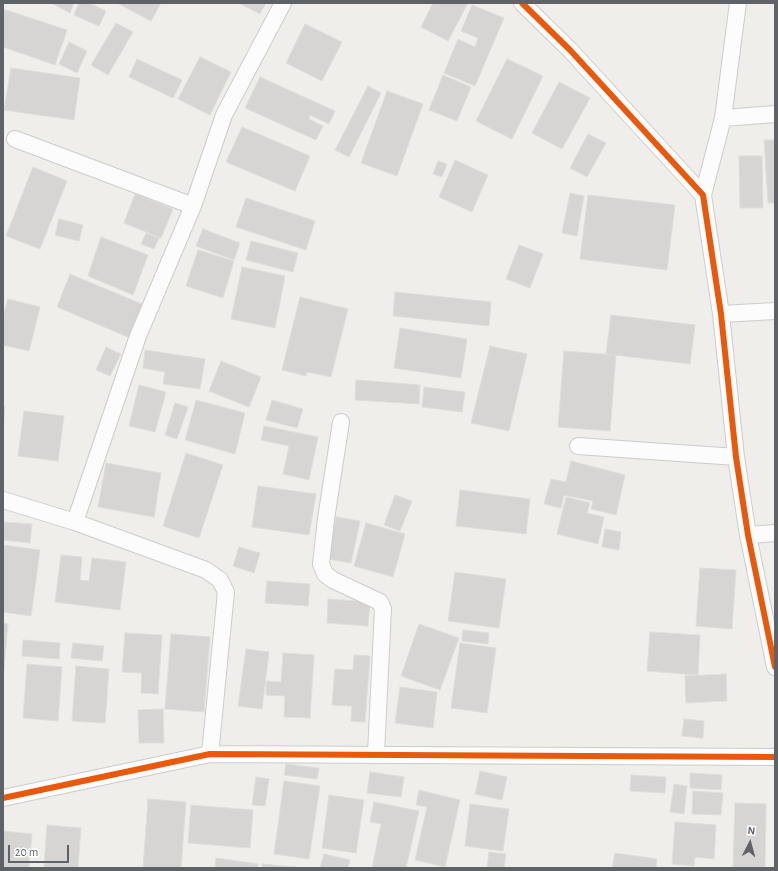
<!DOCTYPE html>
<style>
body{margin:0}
#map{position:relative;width:778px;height:871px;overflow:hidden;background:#efeeea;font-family:"Alegreya Sans",sans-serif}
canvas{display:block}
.frame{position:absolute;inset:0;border:4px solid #5f6368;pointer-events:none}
.north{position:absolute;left:730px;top:823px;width:40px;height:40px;-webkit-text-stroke:3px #fff;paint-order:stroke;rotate:6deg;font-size:11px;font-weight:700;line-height:16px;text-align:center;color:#5f6368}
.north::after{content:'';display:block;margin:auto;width:14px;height:18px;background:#5f6368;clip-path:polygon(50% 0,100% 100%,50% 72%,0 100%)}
.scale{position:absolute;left:8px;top:845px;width:61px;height:18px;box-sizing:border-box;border:2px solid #5f6368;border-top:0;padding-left:5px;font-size:12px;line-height:14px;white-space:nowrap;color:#5f6368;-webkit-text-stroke:3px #fff;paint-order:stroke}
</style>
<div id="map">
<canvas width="778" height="871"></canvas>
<div class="frame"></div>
<div class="north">N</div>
<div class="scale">20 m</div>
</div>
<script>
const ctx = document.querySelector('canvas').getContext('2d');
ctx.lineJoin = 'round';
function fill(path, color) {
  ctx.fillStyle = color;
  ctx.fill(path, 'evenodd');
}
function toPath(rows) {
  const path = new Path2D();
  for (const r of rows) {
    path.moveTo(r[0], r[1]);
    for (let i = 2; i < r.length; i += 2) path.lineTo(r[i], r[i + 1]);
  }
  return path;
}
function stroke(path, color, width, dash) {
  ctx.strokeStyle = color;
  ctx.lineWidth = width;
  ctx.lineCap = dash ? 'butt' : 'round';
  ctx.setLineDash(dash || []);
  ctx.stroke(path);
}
const building = toPath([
 [51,3,74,3,70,13,51,3],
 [79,3,89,3,106,11,99,26,74,15,79,3],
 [117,3,161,3,151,21,117,3],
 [239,3,266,3,260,14,239,3],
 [433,3,468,3,448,41,421,27,433,3],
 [472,5,504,18,475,86,444,73,458,39,475,47,478,38,461,31,472,5],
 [3,9,67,30,55,65,3,47,3,9],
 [116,23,133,32,108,75,91,65,116,23],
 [305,24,342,42,322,81,286,63,305,24],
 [69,42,87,51,77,73,59,64,69,42],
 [200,57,231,72,210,115,178,99,200,57],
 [137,59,182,80,173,98,129,77,137,59],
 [507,59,543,76,512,139,476,121,507,59],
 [11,68,80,78,74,120,4,110,11,68],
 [443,75,471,87,457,121,429,110,443,75],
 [260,77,335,111,329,124,310,115,309,119,323,126,316,140,245,108,260,77],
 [559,82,590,98,562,149,532,133,559,82],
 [368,86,381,93,349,157,335,150,368,86],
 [387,91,423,104,397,176,361,163,387,91],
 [242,127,310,156,295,191,226,162,242,127],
 [588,134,606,143,587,177,570,168,588,134],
 [764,140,775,140,775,203,768,203,764,140],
 [739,156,762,156,763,208,740,208,739,156],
 [455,160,488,175,472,212,439,197,455,160],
 [438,161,447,164,442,177,433,174,438,161],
 [33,167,67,181,40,249,6,236,33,167],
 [570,193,584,196,577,236,562,233,570,193],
 [135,194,173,209,161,238,124,223,135,194],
 [588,195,675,205,667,270,580,259,588,195],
 [246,198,315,221,306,250,236,227,246,198],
 [59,219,83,225,79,241,55,235,59,219],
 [203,229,240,243,234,260,196,246,203,229],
 [146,233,159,238,154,249,141,244,146,233],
 [101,237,148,255,133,295,88,276,101,237],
 [251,241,298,253,293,272,246,260,251,241],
 [519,245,543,254,530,288,506,279,519,245],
 [198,250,234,261,223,298,186,286,198,250],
 [242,267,285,276,275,328,231,319,242,267],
 [70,274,144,305,130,338,57,307,70,274],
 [395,292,491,302,489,326,393,316,395,292],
 [300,297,348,309,331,377,307,372,306,376,282,370,300,297],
 [8,299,40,307,29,351,3,345,3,317,8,299],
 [611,315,695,325,690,364,606,354,611,315],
 [400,328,467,339,461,378,394,368,400,328],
 [490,346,527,354,509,431,471,423,490,346],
 [106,347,121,354,110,376,96,370,106,347],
 [145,350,205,359,200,389,163,384,165,372,143,368,145,350],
 [564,351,616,355,610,431,558,427,564,351],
 [221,361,261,377,249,407,209,391,221,361],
 [356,380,420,385,419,404,355,400,356,380],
 [139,385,166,392,155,432,129,426,139,385],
 [424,387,465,392,462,412,422,407,424,387],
 [196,400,245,413,235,454,185,440,196,400],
 [272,400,303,409,297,428,266,420,272,400],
 [175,403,188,407,177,439,165,435,175,403],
 [3,407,5,407,3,426,3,407],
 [24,411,64,416,58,461,18,456,24,411],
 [264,426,318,437,309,480,283,474,289,446,261,440,264,426],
 [186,453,223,465,199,538,163,526,186,453],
 [571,461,625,475,616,515,591,509,593,501,564,495,561,508,544,504,551,479,566,482,571,461],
 [106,463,161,473,154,517,98,507,106,463],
 [258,486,316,494,309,535,252,527,258,486],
 [460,490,530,499,526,534,456,526,460,490],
 [395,495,412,501,400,531,384,525,395,495],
 [566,497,590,503,587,513,604,517,598,544,557,534,566,497],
 [336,517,360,521,351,563,328,559,336,517],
 [3,522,32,524,30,543,3,540,3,522],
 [366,523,405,534,393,577,354,566,366,523],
 [605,529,621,532,619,550,602,547,605,529],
 [3,545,40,550,31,616,3,612,3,545],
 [239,547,260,553,254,573,233,566,239,547],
 [61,555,82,557,80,580,89,581,92,558,126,562,120,610,55,602,61,555],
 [700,568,736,570,732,629,696,626,700,568],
 [455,572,506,579,499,628,448,621,455,572],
 [267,581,310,584,308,606,265,603,267,581],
 [328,599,370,602,368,626,327,623,328,599],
 [3,623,8,624,3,680,3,623],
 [419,624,459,638,440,690,401,676,419,624],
 [463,630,489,633,488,644,462,641,463,630],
 [650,632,700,635,698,675,647,671,650,632],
 [125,633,162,635,158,694,141,693,142,673,122,672,125,633],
 [171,634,210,637,204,712,165,709,171,634],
 [23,640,60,643,59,659,22,656,23,640],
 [73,643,104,646,102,661,71,658,73,643],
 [460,643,496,648,487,713,451,708,460,643],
 [246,649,269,652,262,709,238,706,246,649],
 [283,653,314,655,310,718,284,717,285,696,266,695,266,681,281,682,283,653],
 [354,655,370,656,365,722,351,721,352,706,332,705,335,669,353,670,354,655],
 [27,664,62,667,58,721,23,718,27,664],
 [76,666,109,669,105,723,72,721,76,666],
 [726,674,727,701,686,703,685,676,726,674],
 [400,687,437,692,433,728,395,723,400,687],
 [163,709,164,743,139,743,138,710,163,709],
 [684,719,704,721,703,738,682,736,684,719],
 [286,764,319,768,317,779,284,775,286,764],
 [480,771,507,777,502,800,475,794,480,771],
 [370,772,404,777,401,797,367,793,370,772],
 [690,773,722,775,721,790,690,788,690,773],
 [631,775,666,777,665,793,630,791,631,775],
 [256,777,269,779,265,806,252,805,256,777],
 [284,781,320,786,309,859,274,854,284,781],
 [674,784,687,786,684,814,670,812,674,784],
 [419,790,460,800,445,867,415,860,427,807,416,805,419,790],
 [693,791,723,793,721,815,692,814,693,791],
 [329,795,364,800,356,853,322,848,329,795],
 [148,799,186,802,181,868,143,868,148,799],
 [374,802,419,811,406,868,372,868,381,824,370,822,374,802],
 [735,803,766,804,765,868,733,868,735,803],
 [470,804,509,809,503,851,465,846,470,804],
 [191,805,253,810,250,848,188,843,191,805],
 [675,822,716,825,714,859,695,857,694,866,672,864,675,822],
 [47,825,81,828,78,868,44,868,47,825],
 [3,831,32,834,29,868,3,868,3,831],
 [489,852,506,854,504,868,487,868,489,852],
 [615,853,657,859,656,868,612,868,615,853],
 [324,854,350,860,348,868,320,868,324,854],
 [216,858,258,864,257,868,215,868,216,858],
 [262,864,296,867,296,868,262,868,262,864]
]);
const minor = toPath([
 [522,3,570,50,703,195,721,314,736,457,748,535,775,667],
 [723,118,775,114],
 [15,139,193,206],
 [703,195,723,118,738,3],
 [721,314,775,311],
 [341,422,326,519,321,564,325,574,333,580,380,602,383,609,376,753],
 [578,446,736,457],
 [3,500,75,522,206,570,220,580,226,592,210,754],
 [75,522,138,336,193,206,224,115,283,3],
 [748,535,775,533],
 [3,798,210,754,775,757]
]);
const cycleway = toPath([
 [522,3,570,50,703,195,721,314,736,457,748,535,775,667],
 [3,798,210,754,775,757]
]);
fill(building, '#d6d5d3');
stroke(building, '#deddd9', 1);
stroke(minor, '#cbcccc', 18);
stroke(minor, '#fdfcfc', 16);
stroke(cycleway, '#e8590c', 6);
</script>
